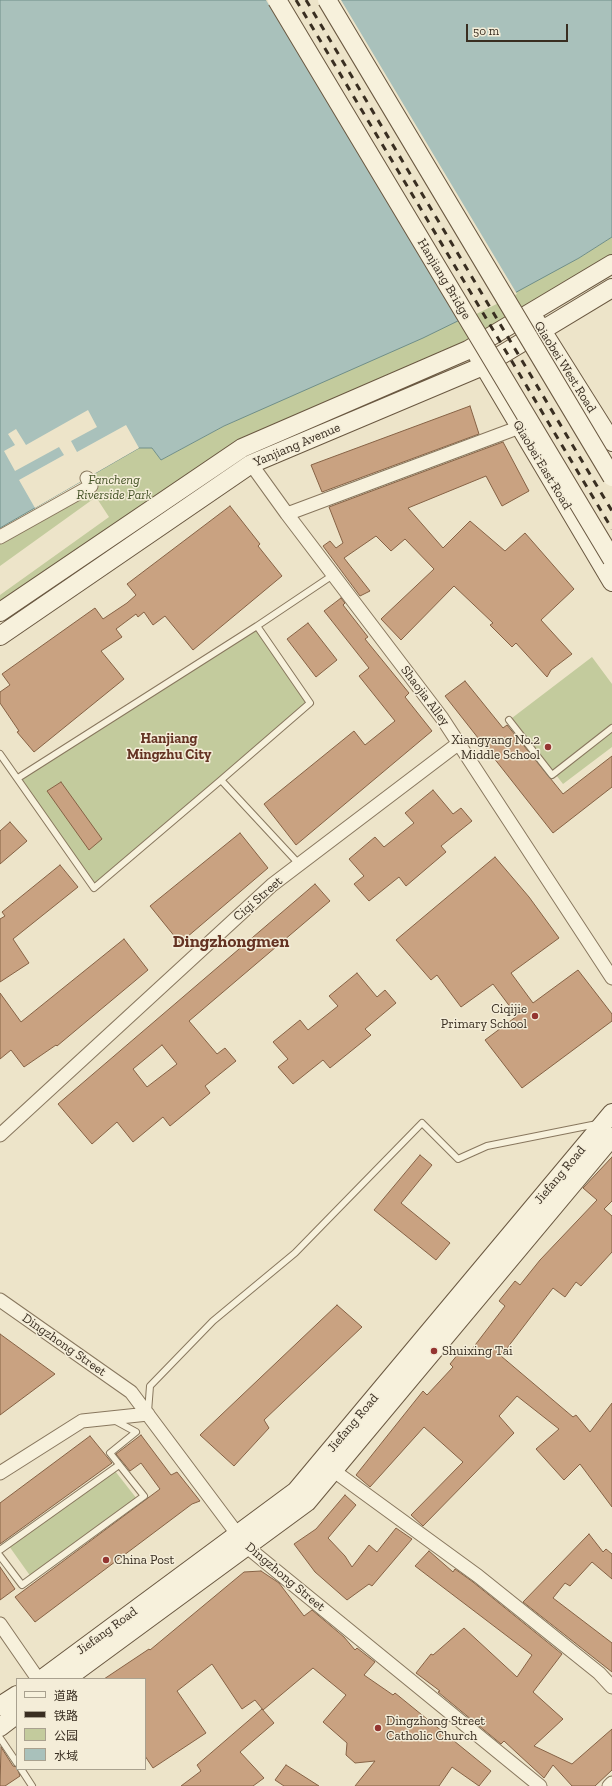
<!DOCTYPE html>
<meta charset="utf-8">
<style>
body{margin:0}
#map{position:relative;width:612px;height:1786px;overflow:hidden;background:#ede4c9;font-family:"Zilla Slab","Noto Sans SC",serif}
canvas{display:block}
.legend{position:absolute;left:16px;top:1678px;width:130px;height:92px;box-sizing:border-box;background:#f4edd8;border:1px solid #a9a18f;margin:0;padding:5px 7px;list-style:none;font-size:12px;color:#392e21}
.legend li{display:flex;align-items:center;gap:8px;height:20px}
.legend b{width:20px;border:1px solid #a9a18f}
.scale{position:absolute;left:466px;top:24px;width:102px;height:18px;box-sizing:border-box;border:2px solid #392e21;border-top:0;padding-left:5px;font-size:12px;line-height:14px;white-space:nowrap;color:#392e21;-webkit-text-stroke:3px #f4edd8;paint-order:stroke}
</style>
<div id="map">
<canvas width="612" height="1786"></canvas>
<ul class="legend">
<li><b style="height:5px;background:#f7f1dc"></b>道路</li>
<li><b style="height:5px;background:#392e21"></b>铁路</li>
<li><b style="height:11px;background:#c3cb9d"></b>公园</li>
<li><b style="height:11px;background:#a9c1bb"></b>水域</li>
</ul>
<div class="scale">50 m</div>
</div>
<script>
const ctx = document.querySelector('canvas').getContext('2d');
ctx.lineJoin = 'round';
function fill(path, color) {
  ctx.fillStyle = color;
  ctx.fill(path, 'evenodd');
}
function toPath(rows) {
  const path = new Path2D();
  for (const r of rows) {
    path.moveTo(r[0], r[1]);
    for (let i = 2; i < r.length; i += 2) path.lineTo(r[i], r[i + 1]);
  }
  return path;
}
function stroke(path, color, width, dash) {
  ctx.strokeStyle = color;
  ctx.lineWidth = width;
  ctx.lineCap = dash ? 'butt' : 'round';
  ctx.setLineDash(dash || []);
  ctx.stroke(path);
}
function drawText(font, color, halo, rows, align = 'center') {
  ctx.font = font + ' "Zilla Slab",serif';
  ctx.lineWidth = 3;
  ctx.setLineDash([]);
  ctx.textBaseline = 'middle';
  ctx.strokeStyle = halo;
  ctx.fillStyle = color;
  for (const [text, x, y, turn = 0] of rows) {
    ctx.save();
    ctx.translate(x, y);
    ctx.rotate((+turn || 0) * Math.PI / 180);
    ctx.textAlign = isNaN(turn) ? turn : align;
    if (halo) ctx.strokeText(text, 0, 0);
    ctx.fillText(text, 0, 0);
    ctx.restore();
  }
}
const green = toPath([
 [612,237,612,264,534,310,242,448,0,618,0,595,109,517,96,497,0,566,0,537,91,487,87,478,139,448,152,448,161,460,224,426,579,258],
 [257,626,310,703,94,888,18,778],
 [592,657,612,684,612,747,563,784,512,718],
 [115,1471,137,1499,31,1577,9,1546]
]);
const water = toPath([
 [0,0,612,0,612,237,579,258,511,295,423,338,224,426,161,460,152,448,139,448,0,528,0,0]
]);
const pier = toPath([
 [266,0,341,0,517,294,460,322],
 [88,410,97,427,71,441,77,452,126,425,139,448,35,508,19,480,64,455,59,447,15,471,4,451,15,445,8,434,16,429,26,445]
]);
const building = toPath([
 [470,406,479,434,322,492,311,465,470,406],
 [503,442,529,491,502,506,486,476,408,508,443,548,470,521,505,551,525,533,574,589,541,620,572,654,551,670,547,677,516,643,512,647,490,625,493,623,454,586,401,640,381,619,434,569,405,539,391,551,376,536,344,558,370,591,360,596,323,546,330,541,336,548,343,543,329,507,503,442],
 [230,506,260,544,258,546,282,576,193,650,165,616,153,625,144,612,138,617,136,614,116,629,122,637,101,651,124,679,34,752,17,732,19,731,0,703,0,692,10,685,2,674,95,608,103,619,127,603,136,595,127,584,230,506],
 [341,598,345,603,343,605,368,637,365,639,409,693,405,697,432,731,296,845,264,804,354,731,365,745,395,721,359,676,369,668,324,611,341,598],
 [308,623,337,660,316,677,287,639,308,623],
 [465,681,503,728,507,725,563,794,612,756,612,787,553,833,445,696,465,681],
 [61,782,102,839,89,850,47,791,61,782],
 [433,790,453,814,461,808,472,821,441,846,446,852,406,886,399,877,369,901,354,884,364,876,349,859,375,837,384,847,414,823,405,813,433,790],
 [10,822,27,841,0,864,0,831,10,822],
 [240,833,268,868,180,943,150,906,240,833],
 [495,857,529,897,559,938,511,973,533,1003,578,970,612,1014,612,1021,522,1088,485,1040,517,1016,493,984,461,1007,437,975,431,980,396,940,495,857],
 [60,865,78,887,13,939,29,963,0,982,0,919,5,916,2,912,60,865],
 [315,884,330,901,189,1021,217,1054,225,1048,236,1061,205,1086,210,1093,170,1126,163,1117,133,1142,117,1122,92,1144,58,1104,315,884],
 [162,1045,177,1064,147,1087,133,1069,162,1045],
 [124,939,148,970,57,1046,56,1045,24,1067,11,1050,0,1059,0,993,21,1022,124,939],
 [357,973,377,997,385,990,396,1003,365,1029,371,1035,330,1068,323,1060,293,1084,278,1067,288,1059,273,1042,300,1020,308,1030,338,1006,329,996,357,973],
 [420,1155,432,1165,401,1203,450,1243,436,1260,374,1210,420,1155],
 [612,1157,612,1201,604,1209,612,1216,612,1252,581,1286,576,1282,565,1297,553,1288,501,1356,573,1417,576,1415,590,1432,612,1403,612,1507,580,1464,564,1480,536,1449,559,1429,517,1396,499,1416,514,1433,423,1526,411,1515,463,1462,424,1427,370,1487,356,1475,423,1391,427,1395,453,1367,450,1364,463,1348,469,1353,505,1306,499,1301,515,1281,520,1285,540,1260,597,1200,583,1188,612,1157],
 [337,1305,362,1327,264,1420,269,1428,234,1466,200,1435,337,1305],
 [0,1334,55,1374,0,1415,0,1334],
 [141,1435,171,1475,177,1472,200,1501,192,1504,35,1622,15,1597,160,1489,141,1463,130,1471,116,1454,141,1435],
 [90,1436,112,1463,0,1544,0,1503,90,1436],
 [345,1495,356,1505,328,1538,345,1556,352,1567,369,1545,377,1552,396,1528,412,1539,372,1586,369,1584,347,1600,315,1572,294,1544,316,1529,345,1495],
 [589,1534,603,1552,606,1549,612,1554,612,1579,592,1562,570,1586,565,1583,553,1598,612,1643,612,1672,523,1602,589,1534],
 [429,1551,453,1572,455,1569,473,1582,562,1654,533,1692,563,1719,534,1746,572,1764,612,1729,612,1770,595,1786,572,1786,553,1765,544,1778,504,1741,501,1744,438,1692,440,1691,416,1673,431,1654,433,1655,464,1628,517,1677,532,1655,415,1566,429,1551],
 [0,1567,15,1589,0,1600,0,1567],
 [261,1571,279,1583,304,1616,312,1610,344,1637,355,1650,357,1648,375,1662,364,1675,393,1695,395,1693,491,1771,479,1786,452,1767,439,1786,355,1786,375,1761,355,1763,346,1755,347,1743,323,1722,346,1695,313,1668,263,1710,255,1700,242,1709,212,1664,177,1691,206,1733,153,1768,145,1756,145,1679,104,1679,149,1649,150,1650,244,1572,261,1571],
 [262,1709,274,1723,240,1752,264,1778,253,1786,181,1786,201,1771,197,1765,262,1709],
 [1,1747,13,1766,17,1767,20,1776,5,1786,0,1786,1,1747],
 [286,1765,319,1786,284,1786,275,1780,286,1765]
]);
const lane = toPath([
 [509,720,552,775,612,728],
 [0,754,94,888,221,780,299,864],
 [18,778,257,626,333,575],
 [221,780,310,703,257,626],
 [148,1412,150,1386,213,1321,295,1253,422,1123,458,1159,487,1146,597,1124],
 [0,1550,119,1465],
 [0,1556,22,1585,144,1496,110,1453,136,1432,114,1420],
 [0,1738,17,1763],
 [21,1769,32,1786]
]);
const street = toPath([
 [251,464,287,514,442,718,612,978],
 [287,514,520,427],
 [0,537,91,486,87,478],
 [0,1135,272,885,459,743],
 [0,1300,131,1392,247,1547,540,1786],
 [334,1471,478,1576,599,1673,612,1687],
 [0,1473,82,1421,148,1414],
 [0,1624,38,1679],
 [609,1786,612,1783]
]);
const secondary = toPath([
 [536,321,612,442],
 [478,356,612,582],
 [0,612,242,448,468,350,612,264],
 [0,636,251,464,483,366,612,288],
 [42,1679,296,1491,612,1113],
 [66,1679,307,1502,612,1137],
 [0,1706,17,1695],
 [0,1727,17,1714]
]);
const rail = toPath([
 [296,0,612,529],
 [306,0,612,511]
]);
const secondaryBridge = toPath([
 [277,0,612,559],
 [327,0,612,477]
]);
const markers = [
 [548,747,4,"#943531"],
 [535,1016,4,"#943531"],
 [434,1351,4,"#943531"],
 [106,1560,4,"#943531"],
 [378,1728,4,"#943531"]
];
const streetNames = [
 ["Hanjiang Bridge",444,279,59],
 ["Qiaobei West Road",565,367,58],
 ["Yanjiang Avenue",297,445,-23],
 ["Qiaobei East Road",542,465,59],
 ["Shaojia Alley",425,696,53],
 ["Ciqi Street",258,899,-41],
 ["Jiefang Road",560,1175,-50],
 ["Dingzhong Street",64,1345,35],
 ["Jiefang Road",353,1423,-50],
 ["Dingzhong Street",285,1577,40],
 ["Jiefang Road",107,1631,-36]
];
const parkNames = [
 ["Fancheng",114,480],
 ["Riverside Park",114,495]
];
const poiNames = [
 ["Xiangyang No.2",540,740,"right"],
 ["Middle School",540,755,"right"],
 ["Ciqijie",527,1009,"right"],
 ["Primary School",527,1024,"right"],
 ["Shuixing Tai",442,1351],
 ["China Post",114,1560],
 ["Dingzhong Street",386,1721],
 ["Catholic Church",386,1736]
];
const neighbourhoodNames = [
 ["Hanjiang",169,739],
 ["Mingzhu City",169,755]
];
const districtNames = [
 ["Dingzhongmen",231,942]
];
fill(green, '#c3cb9d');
fill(water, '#a9c1bb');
stroke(water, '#708f89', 1);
fill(pier, '#ede4c9');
fill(building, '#c9a281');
stroke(building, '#866245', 1);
stroke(lane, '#88775e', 8);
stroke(street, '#88775e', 15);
stroke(secondary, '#6a5841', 20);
stroke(lane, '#f7f1dc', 6);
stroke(street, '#f7f1dc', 13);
stroke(secondary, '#f7f1dc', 18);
stroke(rail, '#392e21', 3, [7, 7]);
stroke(secondaryBridge, '#6a5841', 20, []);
stroke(secondaryBridge, '#f7f1dc', 18);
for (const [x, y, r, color] of markers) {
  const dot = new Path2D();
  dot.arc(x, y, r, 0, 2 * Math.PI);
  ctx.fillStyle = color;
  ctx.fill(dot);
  stroke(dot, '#f4edd8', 1.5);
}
drawText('13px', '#392e21', '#f4edd8', streetNames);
drawText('italic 13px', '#475529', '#f4edd8', parkNames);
drawText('13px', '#392e21', '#f4edd8', poiNames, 'left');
drawText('bold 14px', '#643323', '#f4edd8', neighbourhoodNames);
drawText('bold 17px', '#643323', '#f4edd8', districtNames);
</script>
